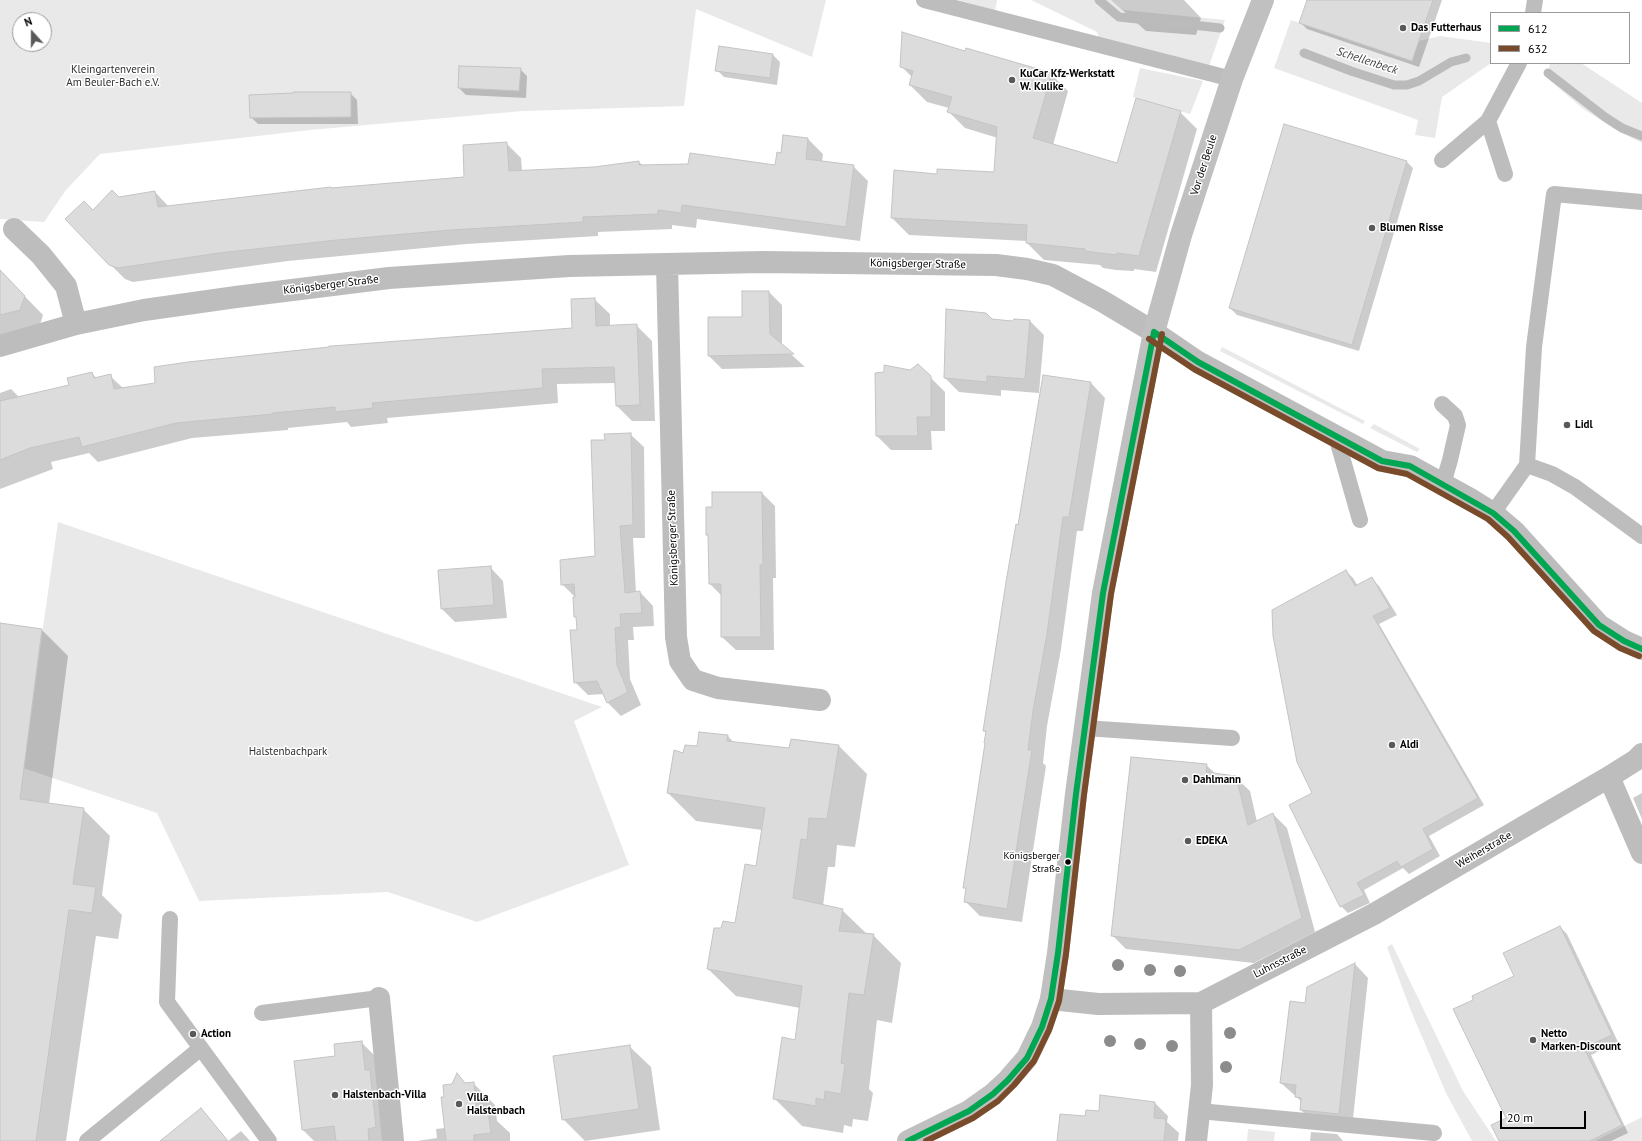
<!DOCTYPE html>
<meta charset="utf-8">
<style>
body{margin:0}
#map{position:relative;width:1642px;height:1141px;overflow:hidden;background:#fff;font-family:"PT Sans",sans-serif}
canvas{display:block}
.legend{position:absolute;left:1490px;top:12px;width:140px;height:52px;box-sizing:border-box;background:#fff;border:1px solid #999;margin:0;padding:5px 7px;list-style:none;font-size:12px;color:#000}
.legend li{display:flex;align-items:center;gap:8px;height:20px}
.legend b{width:20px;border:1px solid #999}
.north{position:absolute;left:12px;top:12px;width:40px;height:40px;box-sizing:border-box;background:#fff;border:1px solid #999;border-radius:50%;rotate:339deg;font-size:11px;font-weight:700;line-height:16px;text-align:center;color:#000}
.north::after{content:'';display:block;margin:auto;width:14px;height:18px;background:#595959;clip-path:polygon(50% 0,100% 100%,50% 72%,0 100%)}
.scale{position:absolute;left:1500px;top:1111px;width:86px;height:18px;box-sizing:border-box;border:2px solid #000;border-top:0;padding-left:5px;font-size:12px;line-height:14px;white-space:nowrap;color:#000;-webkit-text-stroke:3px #fff;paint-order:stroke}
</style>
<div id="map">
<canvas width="1642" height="1141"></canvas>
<ul class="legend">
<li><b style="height:5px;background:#00a651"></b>612</li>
<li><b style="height:5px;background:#7a4b2a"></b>632</li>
</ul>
<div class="north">N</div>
<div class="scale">20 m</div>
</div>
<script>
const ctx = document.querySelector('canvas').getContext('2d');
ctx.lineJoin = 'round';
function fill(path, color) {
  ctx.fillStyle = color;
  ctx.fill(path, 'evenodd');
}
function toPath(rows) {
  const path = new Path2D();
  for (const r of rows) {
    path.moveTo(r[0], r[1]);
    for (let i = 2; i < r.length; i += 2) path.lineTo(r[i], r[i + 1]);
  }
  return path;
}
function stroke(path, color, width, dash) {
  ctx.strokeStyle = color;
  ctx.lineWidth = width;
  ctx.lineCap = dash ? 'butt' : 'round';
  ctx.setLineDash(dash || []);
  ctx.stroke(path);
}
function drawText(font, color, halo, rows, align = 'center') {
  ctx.font = font + ' "PT Sans",sans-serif';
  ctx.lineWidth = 3;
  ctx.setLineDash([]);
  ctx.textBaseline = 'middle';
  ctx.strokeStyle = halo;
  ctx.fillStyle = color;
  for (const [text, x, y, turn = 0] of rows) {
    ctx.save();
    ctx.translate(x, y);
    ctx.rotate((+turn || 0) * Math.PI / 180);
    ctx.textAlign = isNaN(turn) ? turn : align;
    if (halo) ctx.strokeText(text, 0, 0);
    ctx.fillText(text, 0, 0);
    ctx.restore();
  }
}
const green = toPath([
 [0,0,826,0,812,57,696,9,684,106,523,111,310,130,100,154,66,190,44,222,0,219],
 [20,20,44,20,44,44,20,44],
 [958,0,997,0,995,11],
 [1031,0,1111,0,1123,10,1225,20,1209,66,1101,44,1097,32],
 [1291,20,1411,61,1419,41,1440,36,1491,43,1491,63,1442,97,1435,138,1415,135,1418,120,1274,68],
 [1550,63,1581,63,1642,103,1642,143,1616,130,1582,108,1547,78],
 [1140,68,1203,81,1190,114,1133,97],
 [1222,347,1365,421,1363,424,1220,351],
 [1374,424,1420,449,1417,452,1370,428],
 [58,522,602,707,574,721,629,865,477,922,388,892,199,901,157,813,23,768],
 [1392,944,1463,1091,1496,1141,1472,1141,1446,1093,1411,1011,1387,947],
 [1642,1117,1642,1141,1595,1141],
 [1248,1129,1275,1132,1274,1141,1247,1141]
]);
const shadow = toPath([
 [1111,0,1184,0,1201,18,1196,35,1146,31],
 [1308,0,1442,0,1419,67,1307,29,1300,22],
 [965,52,1051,74,1068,91,1053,145,1118,165,1180,112,1197,129,1156,272,1134,269,1134,271,1116,270,1103,268,1100,265,1044,260,1027,243,1027,241,909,235,892,218,938,175,995,173,998,138,965,128,948,111,949,108,927,102,910,85,912,77,901,66],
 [773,55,780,62,777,85,724,77,717,70],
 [520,69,527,76,526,98,466,95,459,88],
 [350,93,357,100,358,124,258,124,251,117],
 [784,136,808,139,823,154,822,162,853,166,868,181,860,241,697,219,696,228,672,225,672,229,598,232,598,236,466,244,288,261,133,282,125,279,110,264,93,212,119,198,155,192,169,207,332,189,465,177,506,143,521,158,522,171,594,168,639,162,643,166,776,166,781,154],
 [1406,161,1413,168,1359,351,1237,315,1230,308],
 [0,271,43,315,39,328,0,339],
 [769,292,782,305,782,346,805,367,722,369,709,356,743,318],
 [594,299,610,314,610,326,636,325,652,341,655,421,632,421,617,406,616,383,557,384,558,403,387,418,388,423,351,427,347,422,288,428,288,430,192,438,98,462,89,453,51,462,53,469,0,489,0,393,11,389,19,397,70,386,92,373,97,379,110,376,123,388,573,329],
 [992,320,1012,322,1030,321,1044,335,1039,393,1001,390,1001,396,959,392,945,378],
 [918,365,945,392,945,431,931,431,932,450,891,450,877,436,910,371],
 [1044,377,1091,383,1105,398,1083,531,1077,531,1061,649,1047,726,1043,763,1046,766,1022,922,980,916,965,901,967,890,964,887,986,744,986,733,984,731],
 [630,434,644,447,645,538,633,538,636,593,640,592,653,606,654,626,633,627,634,640,628,640,630,679,641,705,621,716,608,703,604,694,588,695,575,682,578,631,578,619,575,616,576,598,562,584,596,557,606,441],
 [762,493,775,506,776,578,773,578,774,650,736,650,722,637,722,596,710,584,710,537,707,534],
 [490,567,503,581,507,618,455,622,442,609,439,571],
 [1346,571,1353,578,1358,586,1372,579,1379,586,1397,615,1379,624,1484,805,1429,836,1440,856,1409,874,1403,868,1364,890,1370,903,1348,913,1341,906,1314,793],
 [0,624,42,630,68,656,49,804,83,809,110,836,102,895,122,915,118,939,96,936,66,1141,0,1141],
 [728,736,734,743,790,750,792,740,839,746,867,774,855,847,837,845,835,867,828,867,823,906,842,910,867,934,873,935,901,963,892,1023,877,1020,869,1089,873,1093,868,1121,853,1119,852,1127,844,1125,843,1133,802,1126,774,1098,796,1041,800,1008,736,996,708,969,722,930,735,924,756,867,762,830,696,821,668,793,684,754,697,747],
 [1206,765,1216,774,1235,777,1250,791,1257,822,1273,814,1287,828,1315,932,1254,963,1126,949,1112,935],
 [1642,793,1642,819,1633,798],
 [1560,927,1567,934,1618,1042,1591,1055,1628,1133,1611,1141,1500,1141,1507,1119,1474,1000,1515,976],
 [1355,964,1368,978,1352,1128,1315,1124,1301,1110,1302,1102,1281,1083],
 [361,1042,382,1063,395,1141,314,1141,302,1129,336,1057],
 [629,1046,651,1067,660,1130,585,1141,563,1119],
 [457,1075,466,1084,473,1083,495,1105,497,1121,510,1133,510,1141,417,1141,437,1138,436,1129,445,1128,446,1097],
 [1155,1103,1168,1116,1167,1122,1179,1133,1178,1141,1058,1141,1086,1117,1099,1112],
 [201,1109,228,1141,241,1131,250,1141,162,1141],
 [1311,1132,1337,1134,1343,1141,1310,1141]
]);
const stream = toPath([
 [1099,0,1119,17,1220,28],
 [1304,53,1351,71,1394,85,1407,85,1419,81,1451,62,1466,58],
 [1548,73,1605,117,1622,128,1642,136]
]);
const building = toPath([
 [1307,0,1433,0,1412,61,1299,23,1307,0],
 [902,32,965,51,966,48,1052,73,1033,138,1117,163,1136,98,1181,111,1139,256,1117,253,1117,255,1099,253,1085,251,1085,249,1026,243,1027,225,891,218,894,170,937,174,937,169,994,172,997,127,947,112,952,97,909,85,913,71,900,67,902,32],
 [719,46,773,54,770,78,715,71,719,46],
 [459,66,521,68,519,91,458,88,459,66],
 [294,92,351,92,351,117,250,118,249,95,294,93,294,92],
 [1284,124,1407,161,1352,345,1229,308,1284,124],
 [783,135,808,138,806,159,854,165,846,227,682,205,681,213,658,210,658,214,583,217,583,222,451,230,337,240,219,253,118,268,109,265,65,219,84,201,93,210,112,190,119,197,155,191,158,207,331,187,331,188,464,177,463,145,507,142,509,171,594,167,639,161,639,165,688,164,690,153,775,165,777,152,781,153,783,135],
 [0,270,25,296,20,310,0,315,0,270],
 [742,291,769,291,770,334,794,354,708,356,708,317,742,317,742,291],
 [595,298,596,326,637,324,640,405,616,406,614,367,542,369,543,388,372,403,373,408,335,412,335,407,273,413,273,414,176,423,82,447,79,437,30,448,0,460,0,401,69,385,67,378,92,372,94,378,111,374,114,389,155,383,154,367,188,362,329,347,329,346,332,346,572,328,571,299,595,298],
 [946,309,986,313,992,319,1012,321,1014,319,1030,320,1025,379,987,376,987,382,944,378,946,309],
 [918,364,931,376,931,417,917,417,918,436,876,436,875,373,884,372,884,365,910,370,918,364],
 [1043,375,1091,382,1069,517,1063,517,1047,634,1033,711,1028,750,1032,750,1007,909,964,902,966,888,963,888,985,743,984,743,986,731,983,731,1006,582,1016,524,1018,525,1043,375],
 [631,433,633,525,620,526,625,593,640,591,642,613,620,614,621,627,615,628,617,665,628,692,607,703,597,681,574,683,570,630,577,630,576,617,574,617,573,597,575,597,574,584,561,585,560,560,595,556,591,440,605,440,604,434,631,433],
 [712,492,762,492,763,565,760,565,761,637,721,637,721,584,709,584,708,535,706,535,706,507,712,507,712,492],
 [491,566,494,605,441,609,438,570,491,566],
 [1346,570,1355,586,1372,577,1390,608,1373,616,1478,798,1423,829,1433,849,1401,867,1397,861,1357,883,1364,895,1340,907,1289,805,1312,793,1297,762,1273,636,1272,610,1346,570],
 [0,623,42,629,20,799,84,808,73,884,96,887,92,913,69,910,36,1141,0,1141,0,623],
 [699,732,728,735,727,741,789,748,791,739,839,745,827,819,809,818,807,840,801,839,793,898,843,909,839,931,874,934,864,995,849,993,841,1063,845,1064,841,1094,825,1091,824,1100,816,1098,816,1106,773,1099,782,1037,795,1040,802,986,707,969,714,928,721,928,723,921,735,923,745,864,756,866,765,808,667,793,674,750,683,753,685,745,697,746,699,732],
 [1131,757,1207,764,1206,772,1236,776,1248,825,1273,813,1302,918,1239,950,1111,936,1131,757],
 [1560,926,1612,1035,1584,1048,1622,1125,1590,1141,1499,1141,1491,1125,1506,1118,1453,1009,1473,1000,1472,996,1514,976,1503,953,1560,926],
 [1355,963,1339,1114,1300,1110,1301,1098,1295,1097,1296,1085,1280,1083,1290,1001,1305,1003,1307,987,1355,963],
 [362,1041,365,1070,370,1070,376,1127,368,1129,369,1141,336,1141,334,1126,302,1130,294,1061,335,1056,334,1044,362,1041],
 [630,1045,639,1109,562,1120,553,1056,630,1045],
 [457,1073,465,1083,474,1082,477,1112,488,1111,491,1133,474,1135,474,1141,446,1141,441,1097,444,1097,443,1085,452,1084,457,1073],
 [1100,1095,1155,1102,1154,1118,1166,1119,1164,1141,1057,1141,1060,1114,1085,1116,1086,1110,1099,1111,1100,1095],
 [201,1108,228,1141,160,1141,201,1108]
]);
const service = toPath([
 [924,0,1232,79],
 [1533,13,1535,0],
 [1488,121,1505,174],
 [1442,160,1488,121,1519,63],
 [1442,404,1455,416,1458,425,1450,460,1443,484],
 [1336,436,1360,520],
 [1527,465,1552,474,1575,487,1642,536],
 [1493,513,1527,465,1534,347,1554,194,1642,202],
 [1085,728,1232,738],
 [170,919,167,1002,269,1141],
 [262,1013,379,998],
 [1199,1111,1434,1133],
 [87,1141,201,1048]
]);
const minor = toPath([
 [14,229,41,255,66,286,76,324],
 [667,264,676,637,680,661,693,680,718,688,820,700],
 [0,346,76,324,144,310,236,297,389,278,569,266,763,262,996,265,1027,269,1053,275,1102,301,1154,332],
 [1642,754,1636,760,1609,777,1642,853],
 [379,998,393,1141],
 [1051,999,1098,1004,1201,1003,1202,1085,1196,1141],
 [1201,1003,1374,914,1609,777]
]);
const tertiary = toPath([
 [1154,332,1198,362,1382,461,1410,466,1472,500,1493,513,1514,531,1599,625,1624,641,1642,649]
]);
const secondary = toPath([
 [908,1141,969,1111,993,1094,1008,1080,1027,1058,1042,1027,1051,999,1058,953,1076,794,1103,593,1154,332,1181,235,1232,79,1263,0]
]);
const bus1 = toPath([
 [1154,332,1198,362,1382,461,1410,466,1493,513,1514,531,1599,625,1624,641,1642,649],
 [908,1141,969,1111,993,1094,1008,1080,1027,1058,1042,1027,1051,999,1058,953,1076,794,1103,593,1154,332]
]);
const bus2 = toPath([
 [1149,339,1194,369,1378,468,1407,474,1488,519,1508,537,1594,631,1620,648,1639,656],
 [926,1141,973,1118,998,1101,1014,1085,1034,1061,1049,1030,1059,1001,1066,954,1084,795,1111,594,1162,334]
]);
const trees = [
 [1118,965],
 [1150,970],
 [1180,971],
 [1230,1033],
 [1110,1041],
 [1140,1044],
 [1172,1046],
 [1226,1067]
];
const markers = [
 [1403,28,4,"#595959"],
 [1012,80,4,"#595959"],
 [1372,228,4,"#595959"],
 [1567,425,4,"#595959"],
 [1392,745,4,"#595959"],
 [1185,780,4,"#595959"],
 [1188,841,4,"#595959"],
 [1068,862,3.5,"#000"],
 [193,1034,4,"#595959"],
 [1533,1040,4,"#595959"],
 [335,1095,4,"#595959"],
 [459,1104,4,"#595959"]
];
const busNames = [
 ["Königsberger",1060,856],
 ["Straße",1060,869]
];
const poiNames = [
 ["Das Futterhaus",1411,28],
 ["KuCar Kfz-Werkstatt",1020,74],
 ["W. Kulike",1020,87],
 ["Blumen Risse",1380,228],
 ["Lidl",1575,425],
 ["Aldi",1400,745],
 ["Dahlmann",1193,780],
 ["EDEKA",1196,841],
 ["Action",201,1034],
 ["Netto",1541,1034],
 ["Marken-Discount",1541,1047],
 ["Halstenbach-Villa",343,1095],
 ["Villa",467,1098],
 ["Halstenbach",467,1111]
];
const parkNames = [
 ["Kleingartenverein",113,70],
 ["Am Beuler-Bach e.V.",113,83],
 ["Halstenbachpark",288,752]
];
const streetNames = [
 ["Vor der Beule",1204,165,-72],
 ["Königsberger Straße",918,264,1],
 ["Königsberger Straße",331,285,-7],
 ["Königsberger Straße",673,538,-92],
 ["Weiherstraße",1484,850,-30],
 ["Luhnsstraße",1280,962,-27]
];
const waterNames = [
 ["Schellenbeck",1367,61,18]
];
fill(green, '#e9e9e9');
fill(shadow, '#0003');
stroke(stream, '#bbb', 9);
fill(building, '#dcdcdc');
stroke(building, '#c4c4c4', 1);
stroke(service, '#bdbdbd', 16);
stroke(minor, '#bdbdbd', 22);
stroke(tertiary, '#bdbdbd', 22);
stroke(secondary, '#c0c0c0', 22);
stroke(bus1, '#00a651', 6);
stroke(bus2, '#7a4b2a', 6);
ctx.fillStyle = '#8c8c8c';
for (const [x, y] of trees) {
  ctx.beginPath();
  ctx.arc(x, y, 6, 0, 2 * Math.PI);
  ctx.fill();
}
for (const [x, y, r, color] of markers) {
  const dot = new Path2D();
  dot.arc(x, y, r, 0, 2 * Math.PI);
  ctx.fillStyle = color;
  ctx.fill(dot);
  stroke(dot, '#fff', 1.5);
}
drawText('10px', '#000', '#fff', busNames, 'right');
drawText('bold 11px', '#000', '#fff', poiNames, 'left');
drawText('11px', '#2e2e2e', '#fff', parkNames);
drawText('11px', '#000', '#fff', streetNames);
drawText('italic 12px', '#3f3f3f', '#fff', waterNames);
</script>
